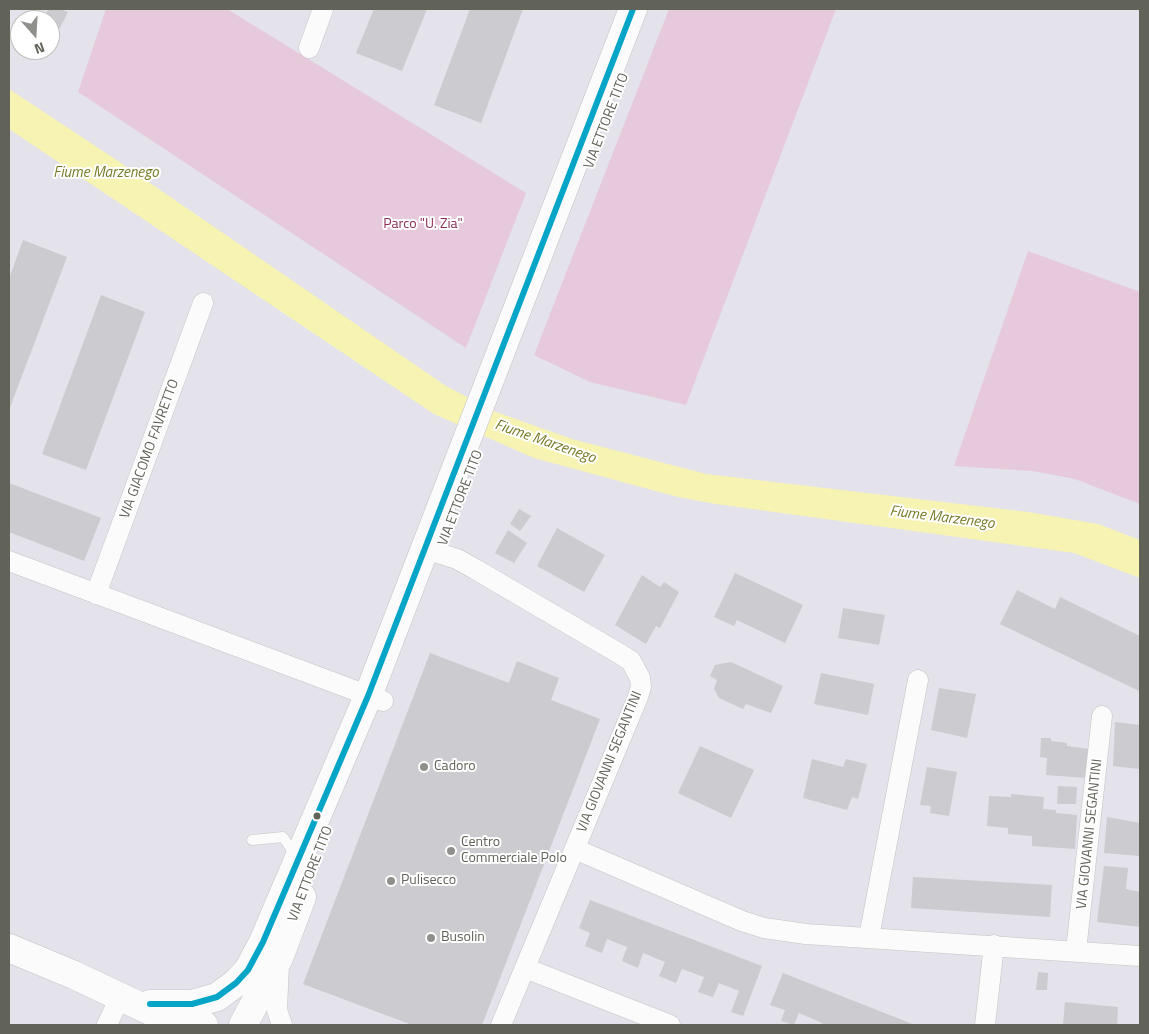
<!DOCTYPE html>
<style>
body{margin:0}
#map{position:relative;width:1149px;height:1034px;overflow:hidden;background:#e4e2ea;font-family:"Titillium Web",sans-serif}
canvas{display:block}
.frame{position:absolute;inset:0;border:10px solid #616258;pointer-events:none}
.north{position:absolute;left:10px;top:10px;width:50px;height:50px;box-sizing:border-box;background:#fff;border:1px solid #c0c0bc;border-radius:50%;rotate:161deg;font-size:14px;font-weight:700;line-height:20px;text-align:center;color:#616258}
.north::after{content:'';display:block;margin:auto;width:18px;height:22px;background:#8f8f8b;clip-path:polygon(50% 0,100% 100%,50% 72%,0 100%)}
</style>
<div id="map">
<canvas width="1149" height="1034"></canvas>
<div class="frame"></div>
<div class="north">N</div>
</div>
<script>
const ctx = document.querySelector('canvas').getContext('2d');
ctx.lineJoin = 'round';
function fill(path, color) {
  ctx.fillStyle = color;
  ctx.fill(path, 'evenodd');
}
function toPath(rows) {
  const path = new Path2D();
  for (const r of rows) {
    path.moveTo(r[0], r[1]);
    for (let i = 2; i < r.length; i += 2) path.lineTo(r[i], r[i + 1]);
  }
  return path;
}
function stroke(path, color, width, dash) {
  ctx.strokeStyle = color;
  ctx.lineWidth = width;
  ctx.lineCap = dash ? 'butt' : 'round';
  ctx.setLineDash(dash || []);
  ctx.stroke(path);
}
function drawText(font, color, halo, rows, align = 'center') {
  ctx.font = font + ' "Titillium Web",sans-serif';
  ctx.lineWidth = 4;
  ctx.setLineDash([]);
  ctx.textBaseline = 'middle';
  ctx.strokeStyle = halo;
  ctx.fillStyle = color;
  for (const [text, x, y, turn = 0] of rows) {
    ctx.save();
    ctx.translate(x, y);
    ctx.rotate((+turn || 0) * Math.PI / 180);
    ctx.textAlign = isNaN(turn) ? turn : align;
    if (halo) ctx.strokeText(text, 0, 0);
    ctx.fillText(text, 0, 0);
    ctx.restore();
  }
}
const green = toPath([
 [106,9,227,9,526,193,466,348,78,92],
 [669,9,836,9,686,405,590,382,534,355],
 [1028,251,1140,292,1140,504,1075,479,1032,471,954,466]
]);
const water = toPath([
 [9,89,115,159,446,386,496,412,572,439,706,474,1028,512,1098,524,1140,540,1140,578,1074,553,716,504,678,497,534,458,434,414,9,129]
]);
const building = toPath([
 [48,9,60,9,68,12,60,28,50,24,50,20,44,20],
 [374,9,427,9,402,71,356,53],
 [470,9,523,9,481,123,434,105],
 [23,240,67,257,9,410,9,279],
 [101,295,145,312,86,470,42,454],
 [9,483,101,518,84,561,9,532],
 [519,509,531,516,520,531,510,524],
 [557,528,605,555,584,592,537,566],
 [508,530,527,543,514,563,495,553],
 [735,573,803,605,785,643,737,620,734,626,714,617],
 [642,575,660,587,664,582,679,592,660,628,656,626,646,644,615,625],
 [1017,590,1055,609,1060,597,1140,636,1139,691,1000,624],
 [843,608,885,615,879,645,838,638],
 [430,653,509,683,517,661,559,678,551,700,600,719,482,1025,412,1025,303,984],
 [731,662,783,686,771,713,746,704,743,709,719,698,714,689,717,680,710,676,715,665],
 [821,673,874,684,868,715,814,704],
 [939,688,976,694,967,738,931,730],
 [1115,722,1140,725,1140,769,1113,766],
 [1041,738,1051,738,1051,741,1067,743,1067,746,1089,749,1087,778,1046,775,1047,758,1040,757],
 [700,746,754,770,731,818,678,793],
 [812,759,843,767,846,759,867,764,858,799,852,797,847,810,803,798],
 [927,767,957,772,949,816,930,813,931,806,920,805],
 [1058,786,1077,787,1076,804,1057,804],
 [1011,794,1044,797,1043,809,1056,810,1056,813,1077,815,1075,849,1032,846,1032,836,1008,834,1008,828,987,826,989,796,1011,797],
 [1107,817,1140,823,1140,856,1104,853],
 [1104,866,1128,868,1126,889,1140,892,1140,927,1097,922],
 [913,877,1052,885,1050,917,911,908],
 [590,900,762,966,743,1016,731,1012,739,991,719,983,713,997,698,992,704,977,682,969,676,983,659,976,665,962,643,953,638,968,622,961,627,947,607,939,602,953,585,946,590,933,579,928],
 [1038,972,1048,973,1047,990,1036,990],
 [783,973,915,1025,821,1025,822,1023,799,1013,794,1025,781,1021,785,1010,770,1005],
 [1065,1002,1118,1007,1117,1025,1063,1025]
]);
const lane = toPath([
 [252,840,283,837,296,856]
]);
const street = toPath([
 [309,48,323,9],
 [425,549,457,559,475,569,620,654,631,661,640,678,641,687,638,697,501,1025],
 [9,561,383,701],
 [96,594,203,303],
 [575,849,742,921,764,928,806,934,1140,956],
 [869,937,918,680],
 [1076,951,1102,716],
 [279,963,277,1010,282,1025],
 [525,968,670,1025],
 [107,1025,120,997],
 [985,1025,994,945]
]);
const secondary = toPath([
 [9,948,74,975,180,1025],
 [150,1004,192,1004,217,997,236,983,248,970,263,942,368,696,633,9],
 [165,1009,204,1025],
 [243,1025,279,958,302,897]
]);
const bus1 = toPath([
 [150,1004,192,1004,217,997,236,983,248,970,263,942,368,696,633,9]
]);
const markers = [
 [424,767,5,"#8f8f8b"],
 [317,816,4.5,"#616258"],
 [451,851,5,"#8f8f8b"],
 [391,881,5,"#8f8f8b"],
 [431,938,5,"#8f8f8b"]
];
const streetNames = [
 ["VIA ETTORE TITO",607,121,-69],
 ["VIA GIACOMO FAVRETTO",150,449,-70],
 ["VIA ETTORE TITO",461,498,-69],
 ["VIA GIOVANNI SEGANTINI",610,762,-68],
 ["VIA GIOVANNI SEGANTINI",1090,834,-84],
 ["VIA ETTORE TITO",311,874,-69]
];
const parkNames = [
 ["Parco \"U. Zia\"",423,225]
];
const poiNames = [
 ["Cadoro",434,767],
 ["Centro",461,843],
 ["Commerciale Polo",461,859],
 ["Pulisecco",401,881],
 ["Busolin",441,938]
];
const waterNames = [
 ["Fiume Marzenego",106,173],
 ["Fiume Marzenego",545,442,19],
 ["Fiume Marzenego",942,518,7]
];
fill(green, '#e6cadb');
fill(water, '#f7f4b3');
fill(building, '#cccbd0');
stroke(lane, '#c4c4c3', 11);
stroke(street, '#c4c4c3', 21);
stroke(secondary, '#c4c4c3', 29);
stroke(lane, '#fbfbfc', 10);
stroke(street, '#fbfbfc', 20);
stroke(secondary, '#fbfbfc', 28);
stroke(bus1, '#05a5c8', 6);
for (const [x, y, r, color] of markers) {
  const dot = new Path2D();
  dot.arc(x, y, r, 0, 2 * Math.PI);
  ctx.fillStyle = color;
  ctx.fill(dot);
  stroke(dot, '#fff', 2);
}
drawText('14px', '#616258', '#fff', streetNames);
drawText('14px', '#8c2c54', '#fff', parkNames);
drawText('14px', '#616258', '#fff', poiNames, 'left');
drawText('italic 15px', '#757924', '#fff', waterNames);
</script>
